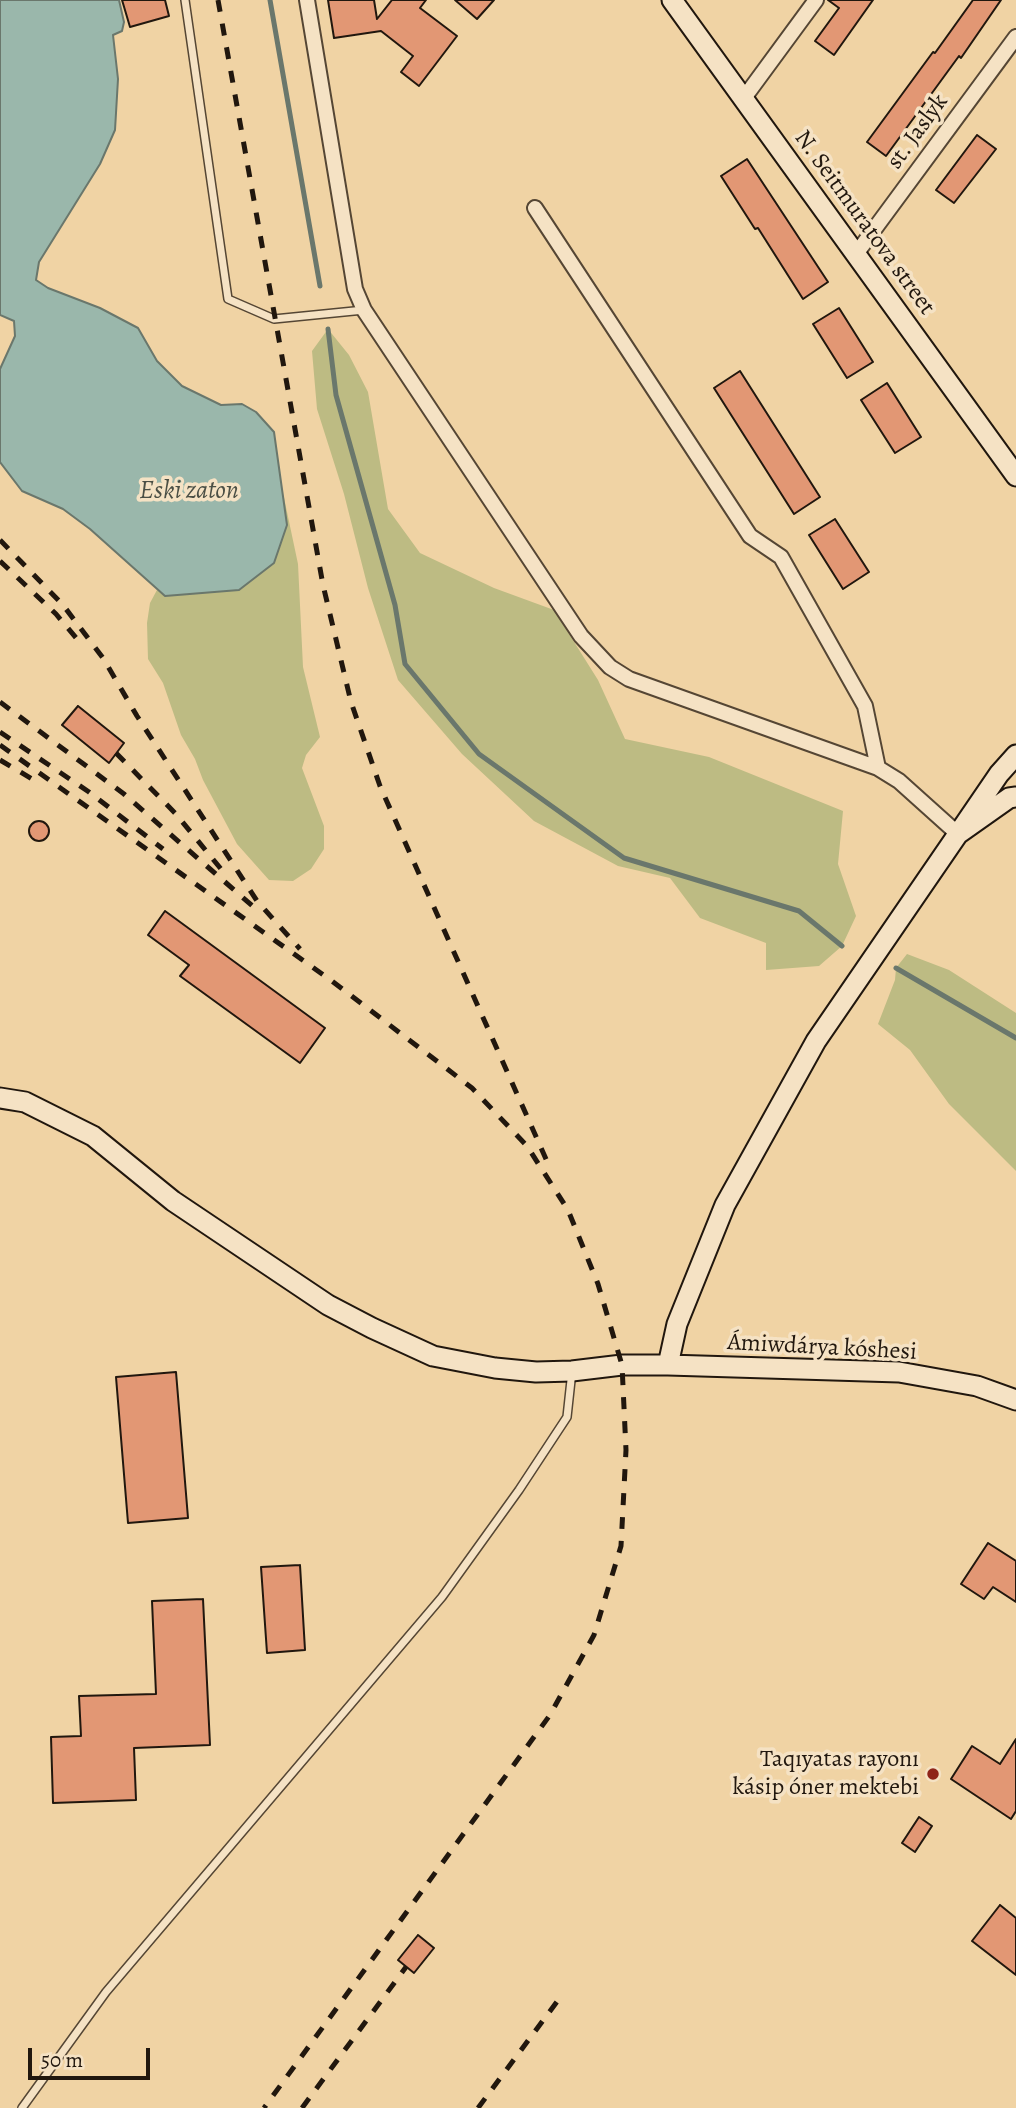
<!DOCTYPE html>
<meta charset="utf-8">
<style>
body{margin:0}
#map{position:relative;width:1016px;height:2108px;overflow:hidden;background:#f0d3a4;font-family:Alegreya,serif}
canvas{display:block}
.scale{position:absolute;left:28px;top:2048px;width:122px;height:32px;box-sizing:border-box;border:4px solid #21170e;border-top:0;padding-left:9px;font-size:21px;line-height:24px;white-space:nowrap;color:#21170e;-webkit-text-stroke:5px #f5e2c4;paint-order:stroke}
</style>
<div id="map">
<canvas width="1016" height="2108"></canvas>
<div class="scale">50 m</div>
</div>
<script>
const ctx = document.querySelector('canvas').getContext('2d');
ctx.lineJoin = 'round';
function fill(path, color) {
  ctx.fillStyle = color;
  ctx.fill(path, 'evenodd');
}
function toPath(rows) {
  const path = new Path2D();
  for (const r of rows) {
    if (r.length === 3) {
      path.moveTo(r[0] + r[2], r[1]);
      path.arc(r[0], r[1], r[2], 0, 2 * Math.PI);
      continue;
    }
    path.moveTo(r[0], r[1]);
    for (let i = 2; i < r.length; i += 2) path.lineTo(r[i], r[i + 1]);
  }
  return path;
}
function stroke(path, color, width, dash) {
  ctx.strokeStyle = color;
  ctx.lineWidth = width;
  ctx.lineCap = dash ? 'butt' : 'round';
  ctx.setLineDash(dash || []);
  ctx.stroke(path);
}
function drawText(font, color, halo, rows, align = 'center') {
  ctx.font = font + ' Alegreya,serif';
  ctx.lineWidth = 7;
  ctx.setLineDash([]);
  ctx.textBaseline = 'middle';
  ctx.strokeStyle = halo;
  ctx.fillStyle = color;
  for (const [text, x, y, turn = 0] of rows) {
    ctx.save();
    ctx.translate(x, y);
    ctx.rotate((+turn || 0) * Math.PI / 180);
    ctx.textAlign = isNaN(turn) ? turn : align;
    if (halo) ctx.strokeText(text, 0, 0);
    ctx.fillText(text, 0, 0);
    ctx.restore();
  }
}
const green = toPath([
 [328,329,349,355,368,392,388,509,420,553,494,588,554,610,598,680,625,739,709,757,843,811,838,864,856,916,842,946,819,966,766,970,766,943,700,918,670,878,618,866,534,821,462,754,398,680,368,588,344,494,317,409,312,351],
 [283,493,298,564,303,667,320,737,306,755,302,768,324,826,324,849,311,869,293,881,269,880,237,844,203,780,195,759,181,735,163,683,148,659,147,623,150,603,157,590,166,596,239,590,274,563,287,525],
 [907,954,949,970,1016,1013,1016,1171,949,1104,910,1050,878,1024,895,980,896,968]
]);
const water = toPath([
 [0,0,119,0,124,22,122,31,113,35,118,79,115,130,100,164,39,262,36,280,48,288,100,308,138,328,157,361,182,386,221,405,242,404,256,412,274,432,287,525,274,563,239,590,165,596,90,529,63,509,22,491,0,462,0,369,15,336,14,321,0,315,0,0]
]);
const stream = toPath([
 [270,0,320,286],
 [328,329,336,395,395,605,405,664,479,754,624,858,799,911,842,946],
 [896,968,1016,1038]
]);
const building = toPath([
 [122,0,165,0,169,16,130,27,122,0],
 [328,0,374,0,377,19,392,0,426,0,420,8,457,36,419,86,401,72,413,56,381,31,334,38,328,0],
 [455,0,494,0,477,19,455,0],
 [828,0,873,0,834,55,815,41,839,8,828,0],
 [973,0,1001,0,961,58,959,56,886,156,867,142,933,52,935,53,973,0],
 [977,135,996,149,954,203,936,190,977,135],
 [747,159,828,282,803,299,758,228,755,229,721,176,747,159],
 [839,308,873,362,847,378,813,324,839,308],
 [740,371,820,497,794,514,714,388,740,371],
 [887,383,921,437,895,453,861,400,887,383],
 [835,519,869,572,843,589,809,535,835,519],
 [78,706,124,743,109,763,62,725,78,706],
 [39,831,10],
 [165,911,325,1028,300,1063,180,976,189,965,148,935,165,911],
 [176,1372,188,1518,128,1523,116,1377,176,1372],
 [988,1543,1016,1561,1016,1602,993,1587,984,1599,961,1584,988,1543],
 [300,1565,305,1650,267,1653,261,1567,300,1565],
 [203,1599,210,1745,134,1748,136,1800,53,1803,51,1737,81,1736,79,1696,156,1694,152,1601,203,1599],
 [1016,1739,1016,1811,1011,1819,951,1779,972,1746,1000,1764,1016,1739],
 [919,1817,932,1826,915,1852,902,1843,919,1817],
 [1000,1905,1016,1918,1016,1975,972,1941,1000,1905],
 [418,1935,434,1948,414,1973,398,1960,418,1935]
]);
const lane = toPath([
 [185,0,228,299,274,319,364,310],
 [22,2108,106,1992,442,1597,519,1490,567,1417,572,1371]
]);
const street = toPath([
 [307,0,355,289,364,310,581,636,610,667,629,679,878,768,899,781,958,834],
 [744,98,816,0],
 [535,208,750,536,781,557,865,706,878,768],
 [856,254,1016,37]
]);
const secondary = toPath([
 [672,0,1016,476],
 [1016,755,999,774,958,834,1009,798,1016,797],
 [0,1098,25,1102,93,1136,173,1201,328,1305,372,1328,433,1356,495,1368,536,1372,572,1371,622,1365,668,1365,899,1372,977,1386,1016,1400],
 [668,1365,677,1324,725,1205,816,1041,958,834]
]);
const rail = toPath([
 [218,0,323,585,351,702,380,786,550,1168],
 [0,540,63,605,103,658,137,716,257,901,300,949],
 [0,561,56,614,77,639],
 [0,702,124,794,256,909],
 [0,732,89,792,163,849],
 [0,745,332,981,472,1088,527,1146,568,1210,598,1284,622,1365,626,1450,621,1546,594,1635,550,1715,264,2108],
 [116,753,175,813,221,869],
 [0,760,39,783],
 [302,2108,406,1967],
 [478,2108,559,1999]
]);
const markers = [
 [933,1774,7,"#8f2418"]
];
const streetNames = [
 ["st. Jaslyk",918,132,-54],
 ["N. Seitmuratova street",864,223,54],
 ["Ámiwdárya kóshesi",822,1348,3]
];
const poiNames = [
 ["Taqıyatas rayonı",919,1760],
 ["kásip óner mektebi",919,1788]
];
const waterNames = [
 ["Eski zaton",189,492]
];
fill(green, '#bdbb83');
fill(water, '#9ab7ab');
stroke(water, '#6a776c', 2);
stroke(stream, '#6a776c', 5);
fill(building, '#e29774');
stroke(building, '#21170e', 2);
stroke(lane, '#554634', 10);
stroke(street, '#554634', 18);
stroke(secondary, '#21170e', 23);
stroke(lane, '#f5e2c4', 7);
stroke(street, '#f5e2c4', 14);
stroke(secondary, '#f5e2c4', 19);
stroke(rail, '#21170e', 5, [12, 12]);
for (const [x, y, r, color] of markers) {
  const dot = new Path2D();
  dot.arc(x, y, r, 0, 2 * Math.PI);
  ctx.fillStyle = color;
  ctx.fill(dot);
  stroke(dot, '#f5e2c4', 2.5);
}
drawText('24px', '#21170e', '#f5e2c4', streetNames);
drawText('24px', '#21170e', '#f5e2c4', poiNames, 'right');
drawText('italic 26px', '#4b4f45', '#f5e2c4', waterNames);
</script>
